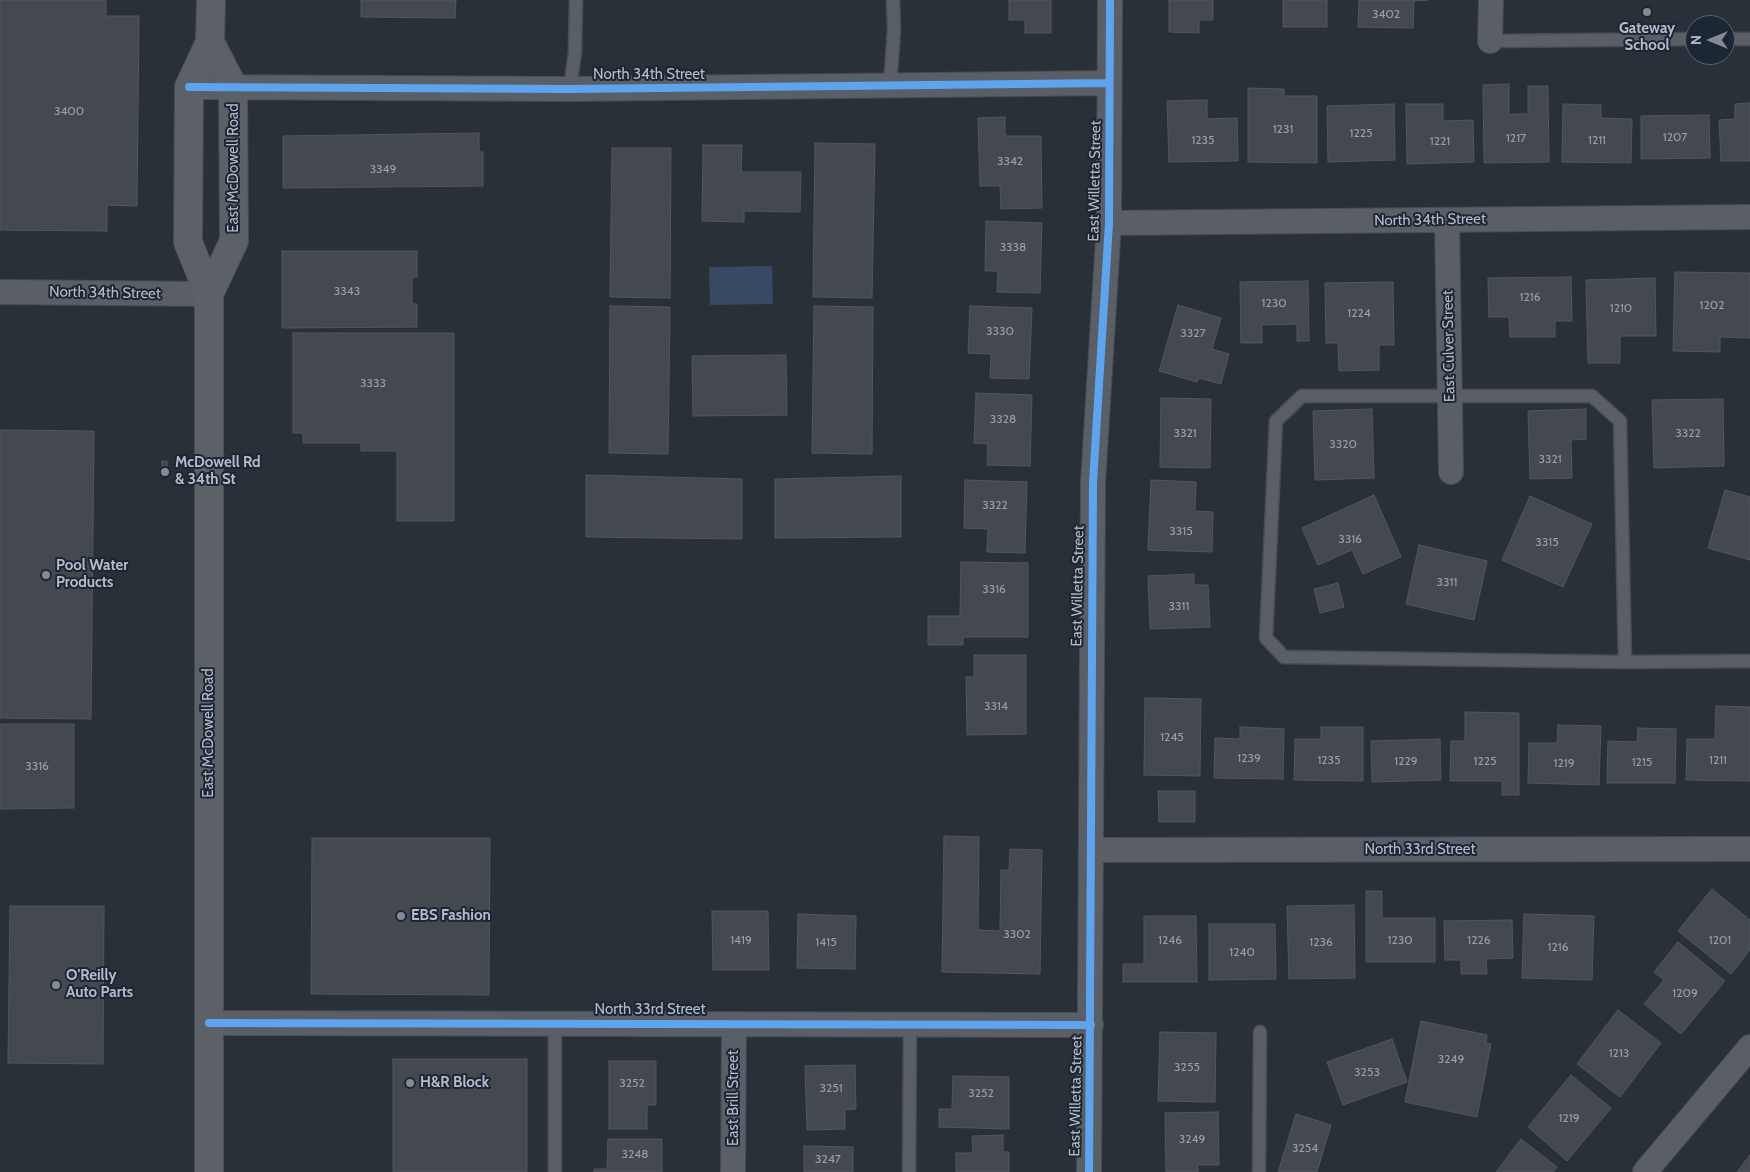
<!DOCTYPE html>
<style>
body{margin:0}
#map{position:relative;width:1750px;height:1172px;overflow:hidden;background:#2a3038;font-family:Cabin,sans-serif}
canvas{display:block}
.north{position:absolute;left:1685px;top:15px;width:50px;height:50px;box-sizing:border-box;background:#1d2633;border:1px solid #59626f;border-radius:50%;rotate:270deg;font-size:14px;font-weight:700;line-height:20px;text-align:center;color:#b4bcc9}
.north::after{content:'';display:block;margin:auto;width:18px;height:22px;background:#848b96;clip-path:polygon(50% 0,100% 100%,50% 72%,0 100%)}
</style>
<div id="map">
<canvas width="1750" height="1172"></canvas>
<div class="north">N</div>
</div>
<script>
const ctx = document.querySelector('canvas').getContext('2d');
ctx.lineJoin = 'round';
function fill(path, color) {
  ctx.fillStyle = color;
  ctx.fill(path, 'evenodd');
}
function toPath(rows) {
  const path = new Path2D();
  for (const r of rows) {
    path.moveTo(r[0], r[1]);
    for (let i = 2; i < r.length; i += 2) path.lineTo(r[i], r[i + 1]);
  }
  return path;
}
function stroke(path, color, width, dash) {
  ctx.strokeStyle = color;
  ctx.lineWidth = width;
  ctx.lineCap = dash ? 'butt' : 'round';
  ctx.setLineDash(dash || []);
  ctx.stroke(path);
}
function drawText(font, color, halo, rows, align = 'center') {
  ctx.font = font + ' Cabin,sans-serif';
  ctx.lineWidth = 4;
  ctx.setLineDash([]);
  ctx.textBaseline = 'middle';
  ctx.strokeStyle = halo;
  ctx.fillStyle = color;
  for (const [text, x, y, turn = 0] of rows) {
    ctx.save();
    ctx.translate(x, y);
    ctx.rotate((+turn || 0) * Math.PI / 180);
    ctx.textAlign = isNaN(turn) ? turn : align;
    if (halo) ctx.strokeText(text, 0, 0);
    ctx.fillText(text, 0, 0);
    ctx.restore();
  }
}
const water = toPath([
 [772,266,773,304,710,305,709,267]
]);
const building = toPath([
 [0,0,106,0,106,16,139,16,137,206,107,205,107,231,0,230,0,0],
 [361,0,456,0,455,18,361,17,361,0],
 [1009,0,1051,0,1051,33,1025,33,1025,20,1009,20,1009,0],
 [1169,0,1213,0,1213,20,1199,20,1199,33,1169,32,1169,0],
 [1283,0,1327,0,1327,27,1283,27,1283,0],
 [1359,0,1428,0,1414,1,1413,28,1358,27,1359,0],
 [1509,84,1509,114,1528,114,1528,86,1548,86,1549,162,1484,163,1483,85,1509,84],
 [1248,88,1284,89,1284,96,1317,96,1317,163,1248,162,1248,88],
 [1207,100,1207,119,1237,118,1238,161,1169,162,1167,101,1207,100],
 [1750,103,1750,161,1721,161,1719,120,1735,119,1735,104,1750,103],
 [1394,104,1395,160,1328,162,1327,106,1394,104],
 [1406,104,1443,104,1443,121,1473,120,1474,162,1407,164,1406,104],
 [1563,104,1601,105,1601,118,1632,119,1631,163,1562,162,1563,104],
 [1709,115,1710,158,1641,159,1641,116,1709,115],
 [1005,117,1005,136,1041,136,1042,208,1001,209,1000,186,980,186,978,118,1005,117],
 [479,133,479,152,483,152,483,186,283,188,283,136,479,133],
 [815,143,875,144,872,298,813,297,815,143],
 [703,145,742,145,741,172,801,172,800,212,744,211,744,222,702,221,703,145],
 [612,148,671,148,670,298,610,297,612,148],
 [986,221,1042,223,1040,293,997,292,998,271,985,271,986,221],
 [282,251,417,251,417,277,412,277,412,304,417,304,417,327,282,328,282,251],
 [1675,272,1750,273,1750,338,1720,337,1720,352,1673,351,1675,272],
 [1571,277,1572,321,1555,321,1555,337,1510,337,1509,317,1489,317,1488,278,1571,277],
 [1655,278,1656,336,1620,336,1620,363,1588,363,1586,280,1655,278],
 [1308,281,1309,341,1297,341,1297,324,1262,325,1262,343,1241,343,1240,282,1308,281],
 [1393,282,1394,345,1379,345,1379,370,1339,371,1338,343,1326,343,1325,283,1393,282],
 [1178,305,1221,318,1212,349,1229,354,1221,384,1199,378,1197,382,1159,371,1178,305],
 [610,306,670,307,668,454,609,453,610,306],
 [814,306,873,307,872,454,812,453,814,306],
 [970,306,1032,308,1029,379,990,378,991,354,968,353,970,306],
 [293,333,454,333,454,521,397,521,397,451,361,451,361,443,303,443,303,433,293,433,293,333],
 [786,355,787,415,693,416,692,356,786,355],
 [976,393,1032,395,1030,466,987,465,988,444,974,443,976,393],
 [1161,398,1211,399,1210,468,1160,467,1161,398],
 [1723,399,1724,466,1654,468,1652,400,1723,399],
 [1372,409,1374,478,1315,480,1313,411,1372,409],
 [1586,409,1586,439,1571,440,1572,478,1530,479,1528,411,1586,409],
 [0,430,94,431,91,719,0,718,0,430],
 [162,461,167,461,167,476,162,476,162,461],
 [586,475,742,479,742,539,586,537,586,475],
 [901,476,901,537,775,538,775,479,901,476],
 [965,480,1027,482,1025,553,987,552,988,529,964,528,965,480],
 [1151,480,1196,482,1195,511,1213,512,1212,552,1148,550,1151,480],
 [1725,490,1750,497,1750,560,1708,548,1725,490],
 [1374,495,1401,557,1363,574,1352,550,1318,565,1302,528,1374,495],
 [1530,496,1592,524,1563,587,1502,560,1530,496],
 [1419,545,1487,561,1474,620,1406,604,1419,545],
 [961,562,1028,563,1028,637,963,637,963,645,928,645,928,616,960,616,961,562],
 [1194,574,1194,585,1208,585,1210,627,1150,629,1148,576,1194,574],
 [1338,583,1344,607,1320,613,1314,589,1338,583],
 [974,655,1026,655,1026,734,967,735,966,677,974,677,974,655],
 [1145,698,1201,699,1200,776,1144,775,1145,698],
 [1716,706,1750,707,1750,781,1686,780,1687,739,1715,739,1716,706],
 [1465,712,1519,713,1519,795,1502,795,1502,781,1450,781,1451,741,1465,741,1465,712],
 [0,724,74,724,74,808,0,809,0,724],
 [1558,725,1601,726,1599,785,1528,783,1529,743,1557,743,1558,725],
 [1240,727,1284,729,1283,779,1214,778,1215,738,1240,739,1240,727],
 [1321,727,1363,727,1363,781,1294,780,1295,739,1321,739,1321,727],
 [1638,728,1676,729,1675,783,1607,783,1608,741,1637,742,1638,728],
 [1440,739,1441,780,1372,782,1371,741,1440,739],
 [1158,791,1195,791,1195,822,1159,822,1158,791],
 [944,836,979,837,978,930,1000,931,1001,870,1009,870,1010,849,1042,850,1040,974,942,972,944,836],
 [312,838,490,838,489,995,311,994,312,838],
 [1712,889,1750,920,1750,950,1731,974,1678,931,1712,889],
 [1366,891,1382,891,1382,918,1435,918,1435,962,1366,962,1366,891],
 [1354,905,1355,978,1289,979,1287,906,1354,905],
 [10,906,104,906,103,1064,8,1063,10,906],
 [712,911,768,911,769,970,713,970,712,911],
 [798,914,856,916,855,969,797,968,798,914],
 [1524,914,1594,916,1592,980,1522,978,1524,914],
 [1144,916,1196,916,1197,982,1123,982,1123,964,1144,964,1144,916],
 [1512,920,1513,958,1486,959,1487,974,1461,974,1461,960,1445,960,1444,921,1512,920],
 [1209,924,1275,924,1276,979,1209,980,1209,924],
 [1678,942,1725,981,1681,1034,1644,1004,1664,980,1654,972,1678,942],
 [1618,1010,1661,1043,1620,1097,1577,1064,1618,1010],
 [1421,1021,1487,1035,1486,1043,1491,1044,1477,1117,1405,1102,1421,1021],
 [1160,1032,1216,1033,1215,1102,1158,1101,1160,1032],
 [1392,1039,1407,1082,1343,1105,1327,1062,1392,1039],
 [393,1059,527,1059,527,1172,393,1172,393,1059],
 [609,1061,656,1061,656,1105,647,1105,647,1129,609,1129,609,1061],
 [855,1065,856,1109,845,1110,845,1129,807,1130,805,1066,855,1065],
 [1571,1075,1611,1108,1567,1161,1528,1127,1571,1075],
 [953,1076,1009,1077,1009,1129,939,1127,939,1109,952,1109,953,1076],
 [1218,1112,1219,1165,1198,1165,1198,1172,1166,1172,1165,1113,1218,1112],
 [1296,1114,1331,1125,1317,1172,1278,1172,1296,1114],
 [1003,1135,1003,1152,1009,1152,1009,1172,956,1172,956,1153,973,1153,972,1136,1003,1135],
 [608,1139,662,1139,662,1172,594,1172,594,1169,607,1169,608,1139],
 [1521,1139,1557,1167,1553,1172,1496,1172,1521,1139],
 [804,1146,853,1147,853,1172,804,1172,804,1146],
 [1750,1155,1750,1172,1737,1172,1750,1155]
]);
const service = toPath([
 [1725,39,1750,39],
 [1490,41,1695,39],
 [890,86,894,30,893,0],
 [570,89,575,52,576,0],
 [1625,662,1620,421,1592,396,1302,396,1276,421,1266,638,1284,657,1625,662,1750,661],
 [555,1023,555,1172],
 [909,1172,910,1025],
 [1259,1172,1260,1032]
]);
const minor = toPath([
 [1490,41,1491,0],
 [189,87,570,89,1109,83],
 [1447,220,1451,472],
 [1109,223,1750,217],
 [0,292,209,294],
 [1091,850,1750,849],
 [209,1023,1091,1025],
 [733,1172,734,1024],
 [1089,1172,1093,482,1109,223,1110,0],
 [1645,1172,1750,1047]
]);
const primary = toPath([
 [209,294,234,241,233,87,210,42],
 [209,1172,209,294,188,242,189,87,210,42,211,0]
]);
const cycleway = toPath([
 [189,87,570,89,1109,83],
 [209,1023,1091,1025],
 [1089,1172,1093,482,1109,223,1110,0]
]);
const markers = [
 [1647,12,5,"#848b96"],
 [165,472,5,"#848b96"],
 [46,575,5,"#848b96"],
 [401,916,5,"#848b96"],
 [56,985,5,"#848b96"],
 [410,1083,5,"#848b96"]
];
const numberNames = [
 ["3402",1386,14],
 ["3400",69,111],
 ["1231",1283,129],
 ["1225",1361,133],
 ["1207",1675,137],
 ["1217",1516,138],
 ["1235",1203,140],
 ["1211",1597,140],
 ["1221",1440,141],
 ["3342",1010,161],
 ["3349",383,169],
 ["3338",1013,247],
 ["3343",347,291],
 ["1216",1530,297],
 ["1230",1274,303],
 ["1202",1712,305],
 ["1210",1621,308],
 ["1224",1359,313],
 ["3330",1000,331],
 ["3327",1193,333],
 ["3333",373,383],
 ["3328",1003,419],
 ["3321",1185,433],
 ["3322",1688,433],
 ["3320",1343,444],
 ["3321",1550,459],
 ["3322",995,505],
 ["3315",1181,531],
 ["3316",1350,539],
 ["3315",1547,542],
 ["3311",1447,582],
 ["3316",994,589],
 ["3311",1179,606],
 ["3314",996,706],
 ["1245",1172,737],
 ["1239",1249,758],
 ["1235",1329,760],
 ["1211",1718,760],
 ["1229",1406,761],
 ["1225",1485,761],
 ["1215",1642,762],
 ["1219",1564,763],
 ["3316",37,766],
 ["3302",1017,934],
 ["1419",741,940],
 ["1246",1170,940],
 ["1230",1400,940],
 ["1226",1479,940],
 ["1201",1720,940],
 ["1415",826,942],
 ["1236",1321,942],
 ["1216",1558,947],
 ["1240",1242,952],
 ["1209",1685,993],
 ["1213",1619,1053],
 ["3249",1451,1059],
 ["3255",1187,1067],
 ["3253",1367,1072],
 ["3252",632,1083],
 ["3251",831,1088],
 ["3252",981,1093],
 ["1219",1569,1118],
 ["3249",1192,1139],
 ["3254",1305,1148],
 ["3248",635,1154],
 ["3247",828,1159]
];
const poiNames = [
 ["Gateway",1647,29,"center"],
 ["School",1647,46,"center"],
 ["McDowell Rd",175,463],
 ["& 34th St",175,480],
 ["Pool Water",56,566],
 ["Products",56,583],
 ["EBS Fashion",411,916],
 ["O'Reilly",66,976],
 ["Auto Parts",66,993],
 ["H&R Block",420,1083]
];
const streetNames = [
 ["North 34th Street",649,75],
 ["East McDowell Road",234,168,-90],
 ["East Willetta Street",1095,181,-89],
 ["North 34th Street",1430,220,-1],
 ["North 34th Street",105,293,1],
 ["East Culver Street",1449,346,-91],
 ["East Willetta Street",1078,586,-89],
 ["East McDowell Road",209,733,-90],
 ["North 33rd Street",1420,850],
 ["North 33rd Street",650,1010],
 ["East Willetta Street",1076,1096,-89],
 ["East Brill Street",734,1098,-90]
];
fill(water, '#384963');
fill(building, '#444950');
stroke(building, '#52575f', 1);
stroke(service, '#484c53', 15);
stroke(minor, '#484c53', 26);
stroke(primary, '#484c55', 30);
stroke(service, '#5a5e66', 12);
stroke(minor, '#5a5e66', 24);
stroke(primary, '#5c6168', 28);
stroke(cycleway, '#60a3ed', 8);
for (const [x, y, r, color] of markers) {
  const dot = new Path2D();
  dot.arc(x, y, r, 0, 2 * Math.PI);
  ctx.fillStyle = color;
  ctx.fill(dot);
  stroke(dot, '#1d2633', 2);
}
drawText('12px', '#989fab', null, numberNames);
drawText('bold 15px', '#b4bcc9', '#1d2633', poiNames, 'left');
drawText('15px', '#b4bcc9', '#1d2633', streetNames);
</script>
